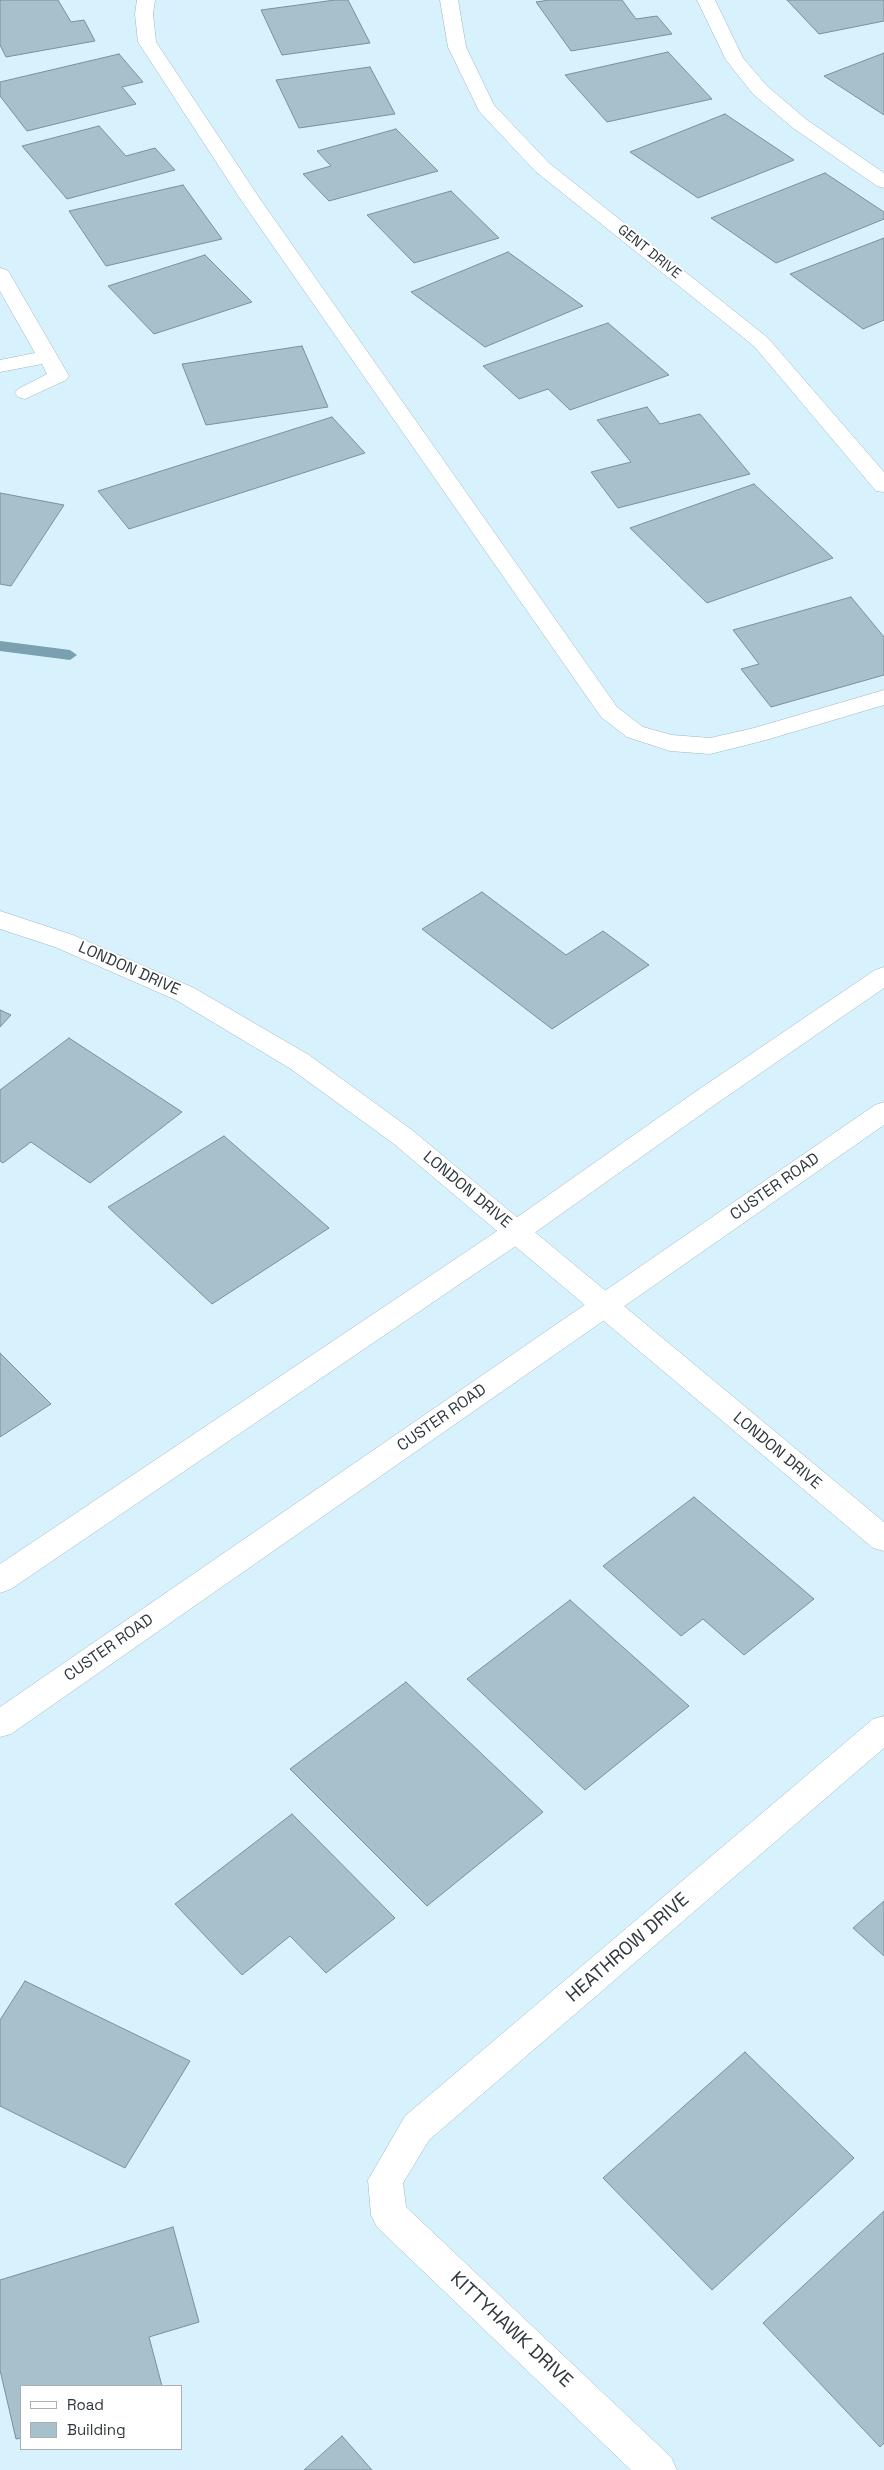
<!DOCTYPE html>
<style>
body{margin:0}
#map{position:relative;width:884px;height:2470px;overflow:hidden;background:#d7f2fd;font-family:"Space Grotesk",sans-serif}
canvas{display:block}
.legend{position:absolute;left:20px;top:2385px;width:162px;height:65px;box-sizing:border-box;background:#fff;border:1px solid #abafb1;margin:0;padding:6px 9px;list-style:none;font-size:15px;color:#2e383d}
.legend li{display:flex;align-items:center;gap:10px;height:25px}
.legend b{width:25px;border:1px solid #abafb1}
</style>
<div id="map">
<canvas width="884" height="2470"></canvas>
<ul class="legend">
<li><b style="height:6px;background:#fff"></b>Road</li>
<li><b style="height:14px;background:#a6c1cb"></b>Building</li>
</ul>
</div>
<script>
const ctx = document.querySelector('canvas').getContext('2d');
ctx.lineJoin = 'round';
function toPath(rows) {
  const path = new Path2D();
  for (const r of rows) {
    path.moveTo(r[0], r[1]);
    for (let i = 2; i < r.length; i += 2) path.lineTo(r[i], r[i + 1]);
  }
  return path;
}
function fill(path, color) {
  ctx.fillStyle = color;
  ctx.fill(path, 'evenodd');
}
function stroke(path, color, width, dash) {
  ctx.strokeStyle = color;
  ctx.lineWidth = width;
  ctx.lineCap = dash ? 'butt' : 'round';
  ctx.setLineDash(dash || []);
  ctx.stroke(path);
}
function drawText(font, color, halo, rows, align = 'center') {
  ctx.font = font + ' "Space Grotesk",sans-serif';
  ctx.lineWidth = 4;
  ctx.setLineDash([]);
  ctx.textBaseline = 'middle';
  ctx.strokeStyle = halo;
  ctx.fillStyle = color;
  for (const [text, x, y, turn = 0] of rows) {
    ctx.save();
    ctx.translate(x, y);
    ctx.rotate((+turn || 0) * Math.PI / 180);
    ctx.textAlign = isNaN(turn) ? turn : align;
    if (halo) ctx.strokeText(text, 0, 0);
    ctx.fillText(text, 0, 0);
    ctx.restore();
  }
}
const stream = toPath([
 [0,641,70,650,77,655,70,660,0,651,0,641]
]);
const building = toPath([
 [0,0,58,0,71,22,84,20,95,41,6,57,0,45,0,0],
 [335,0,348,0,370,43,282,55,261,10,335,0],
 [549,0,622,0,636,19,657,16,672,34,571,51,536,2,549,0],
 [787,0,884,0,884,21,819,34,787,0],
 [668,52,712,99,607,122,565,75,668,52],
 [884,53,884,115,824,76,884,53],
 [119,54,143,82,122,87,136,104,27,131,0,96,0,82,119,54],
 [370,67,395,114,299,128,276,80,370,67],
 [725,114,794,160,698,198,630,152,725,114],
 [99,126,126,156,155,148,175,170,67,199,22,146,99,126],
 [396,129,438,171,329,201,303,174,331,166,317,151,396,129],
 [825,173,884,212,884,219,776,263,711,218,825,173],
 [183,185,222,239,106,266,69,211,183,185],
 [451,191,499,238,414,263,367,215,451,191],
 [884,238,884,320,863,329,790,274,884,238],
 [508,252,583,306,485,347,411,292,508,252],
 [205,255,252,302,154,334,108,286,205,255],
 [608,323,669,375,570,410,548,389,519,399,483,366,608,323],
 [302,346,328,407,206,425,182,364,302,346],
 [647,407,660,424,700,414,750,474,618,508,591,472,631,462,597,420,647,407],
 [332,417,365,453,129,529,98,491,332,417],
 [754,484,833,558,707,603,630,528,754,484],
 [0,493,64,505,11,586,0,584,0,493],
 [851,597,884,637,884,675,771,707,741,669,759,664,733,630,851,597],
 [482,892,566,955,603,931,649,965,552,1029,422,929,482,892],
 [0,1010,11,1015,0,1027,0,1010],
 [69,1038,182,1112,90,1183,31,1142,3,1163,0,1161,0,1090,69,1038],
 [224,1136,329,1228,212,1304,108,1207,224,1136],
 [0,1353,51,1404,0,1437,0,1353],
 [694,1497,814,1599,744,1655,703,1619,681,1636,603,1566,694,1497],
 [570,1600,689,1706,585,1790,467,1679,570,1600],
 [406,1682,543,1812,427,1906,290,1769,406,1682],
 [292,1814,395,1918,326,1973,290,1936,242,1975,175,1904,292,1814],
 [884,1901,884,1956,853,1928,884,1901],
 [25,1981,190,2061,125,2168,0,2106,0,2020,25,1981],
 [745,2052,854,2158,712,2290,603,2178,745,2052],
 [884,2211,884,2443,880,2447,763,2323,884,2211],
 [173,2227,199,2322,149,2337,162,2386,21,2386,21,2438,16,2439,0,2370,0,2280,173,2227],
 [342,2436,372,2470,304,2470,342,2436]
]);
const minor = toPath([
 [137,0,155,0,153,14,156,42,260,199,617,707,643,727,672,735,710,738,754,728,884,690,884,705,766,740,710,754,670,751,627,737,601,717,241,200,138,42,135,14,137,0],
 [440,0,458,0,466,47,494,105,549,163,768,338,884,472,884,492,876,491,754,346,535,171,479,111,448,47,440,0],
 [697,0,715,0,743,58,767,86,807,120,884,173,884,188,877,186,793,128,753,94,726,60,697,0],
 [0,268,7,270,10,274,69,376,66,380,25,399,18,397,15,393,18,389,47,374,42,364,0,372,0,360,35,353,0,291,0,268],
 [0,911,73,935,194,988,309,1055,412,1130,884,1522,884,1551,873,1548,394,1144,291,1069,176,1000,55,947,0,929,0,911],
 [884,1716,884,1748,429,2140,403,2183,406,2207,671,2457,677,2470,631,2470,377,2227,371,2215,368,2180,405,2116,873,1719,884,1716]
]);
const major = toPath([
 [884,967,884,988,713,1106,526,1239,11,1589,0,1593,0,1564,506,1225,695,1092,875,970,884,967],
 [884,1102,884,1125,11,1734,0,1737,0,1707,875,1105,884,1102]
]);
const farStreetnames = [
 ["GENT DRIVE",649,252,39]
];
const streetNames = [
 ["LONDON DRIVE",129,969,24],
 ["CUSTER ROAD",775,1187,-35],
 ["LONDON DRIVE",467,1190,40],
 ["CUSTER ROAD",442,1418,-35],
 ["LONDON DRIVE",777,1451,40],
 ["CUSTER ROAD",109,1648,-35]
];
const nearStreetnames = [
 ["HEATHROW DRIVE",628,1948,-41],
 ["KITTYHAWK DRIVE",511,2330,43]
];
fill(stream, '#7ba0af');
fill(building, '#a6c1cb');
stroke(building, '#78919b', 1);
stroke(minor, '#9db7c2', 1);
stroke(major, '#9db7c2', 1);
fill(minor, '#fff');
fill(major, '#fff');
drawText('14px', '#2e383d', '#fff', farStreetnames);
drawText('16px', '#2e383d', '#fff', streetNames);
drawText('19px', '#2e383d', '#fff', nearStreetnames);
</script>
